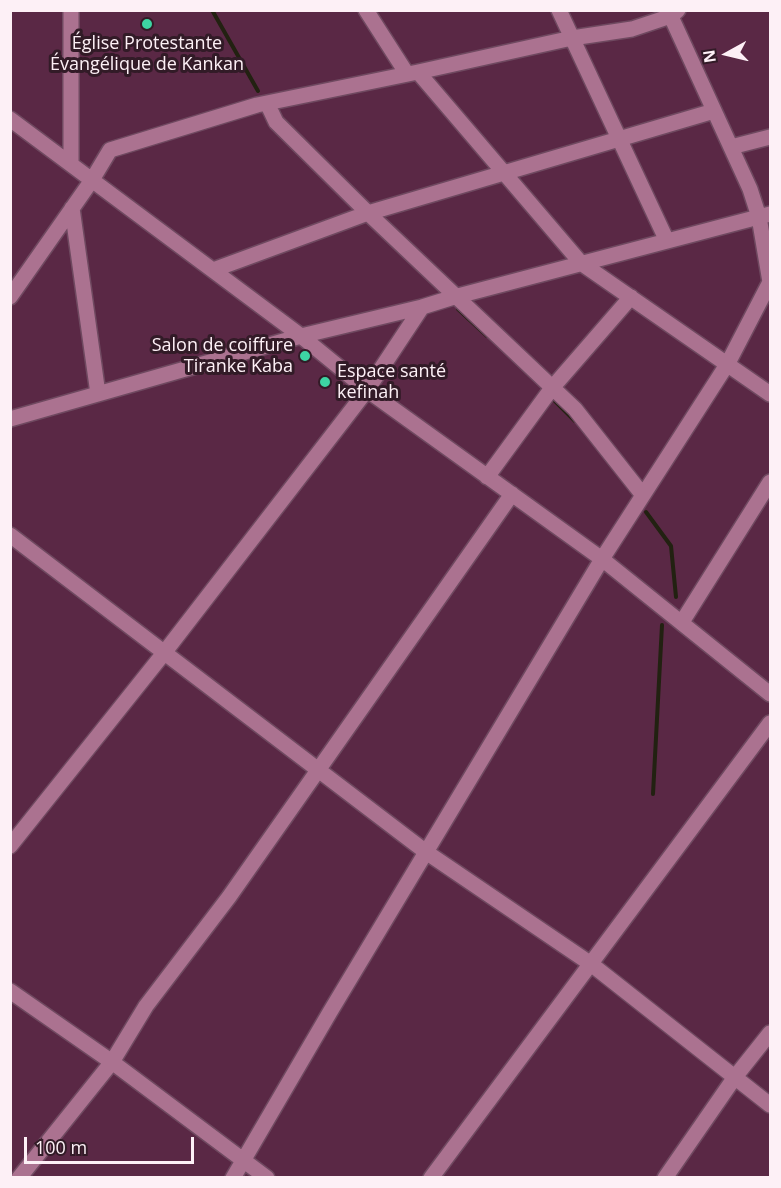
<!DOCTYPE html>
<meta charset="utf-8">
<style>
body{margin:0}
#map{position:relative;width:781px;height:1188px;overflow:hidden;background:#5a2845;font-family:"Open Sans",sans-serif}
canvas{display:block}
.frame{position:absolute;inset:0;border:12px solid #fdf0f6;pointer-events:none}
.north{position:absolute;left:697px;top:24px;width:60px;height:60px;-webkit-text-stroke:4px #321b27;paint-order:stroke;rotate:262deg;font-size:16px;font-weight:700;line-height:24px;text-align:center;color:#fdf0f6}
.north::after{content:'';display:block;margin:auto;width:21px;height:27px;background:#fdf0f6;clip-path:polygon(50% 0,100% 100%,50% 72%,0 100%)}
.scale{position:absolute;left:24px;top:1137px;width:170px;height:27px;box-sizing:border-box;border:3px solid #fdf0f6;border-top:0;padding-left:8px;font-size:18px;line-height:21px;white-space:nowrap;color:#fdf0f6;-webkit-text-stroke:4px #321b27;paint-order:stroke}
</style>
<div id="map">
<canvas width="781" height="1188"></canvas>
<div class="frame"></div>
<div class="north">N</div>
<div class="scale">100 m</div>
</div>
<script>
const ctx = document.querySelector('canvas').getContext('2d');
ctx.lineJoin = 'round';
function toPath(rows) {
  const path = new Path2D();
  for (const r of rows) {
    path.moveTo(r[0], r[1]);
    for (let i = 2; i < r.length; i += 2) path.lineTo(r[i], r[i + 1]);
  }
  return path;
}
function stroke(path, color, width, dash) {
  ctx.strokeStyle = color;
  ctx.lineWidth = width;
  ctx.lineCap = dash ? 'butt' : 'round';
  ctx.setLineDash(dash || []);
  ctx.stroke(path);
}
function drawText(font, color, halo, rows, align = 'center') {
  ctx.font = font + ' "Open Sans",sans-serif';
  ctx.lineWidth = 6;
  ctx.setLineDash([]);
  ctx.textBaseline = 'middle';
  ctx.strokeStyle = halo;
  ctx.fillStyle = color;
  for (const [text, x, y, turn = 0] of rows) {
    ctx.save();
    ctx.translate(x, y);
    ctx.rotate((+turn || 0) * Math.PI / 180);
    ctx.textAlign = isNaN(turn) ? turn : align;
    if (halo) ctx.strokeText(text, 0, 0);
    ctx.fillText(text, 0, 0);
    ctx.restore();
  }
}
const stream = toPath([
 [212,10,258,91],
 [458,309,487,336],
 [555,401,575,421],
 [646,512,671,546,676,597],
 [653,794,662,625]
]);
const minor = toPath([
 [366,10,407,74],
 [559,10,667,241],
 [418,72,581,263,770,394],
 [267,103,276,122,368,213,575,409,642,494],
 [10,119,301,336,367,390,602,559,770,694],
 [731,147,770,137],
 [71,164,71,10],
 [72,208,98,394],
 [213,270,368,213,714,111],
 [10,297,92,180,110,150,257,105,418,72,572,38,632,29,671,16,678,10],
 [10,419,301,336,422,307,454,297,770,214],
 [487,477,552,388,631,297],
 [10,535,426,852,591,964,770,1105],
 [682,622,770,482],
 [10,846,164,653,367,390,422,307],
 [10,991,112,1062,267,1178],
 [19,1178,112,1062,146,1006,229,897,512,494],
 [233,1178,330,1012,602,559,728,363,770,282,759,217,750,189,668,10],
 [431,1178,770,723],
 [665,1178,735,1077,770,1033]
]);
const markers = [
 [147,24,6,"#3dd4a3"],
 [305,356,6,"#3dd4a3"],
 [325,382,6,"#3dd4a3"]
];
const poiNames = [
 ["Église Protestante",147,44],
 ["Évangélique de Kankan",147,65],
 ["Salon de coiffure",293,346,"right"],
 ["Tiranke Kaba",293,367,"right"],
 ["Espace santé",337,372,"left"],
 ["kefinah",337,393,"left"]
];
stroke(stream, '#222111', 4);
stroke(minor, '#6f4960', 18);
stroke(minor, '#ab7290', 15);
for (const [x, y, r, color] of markers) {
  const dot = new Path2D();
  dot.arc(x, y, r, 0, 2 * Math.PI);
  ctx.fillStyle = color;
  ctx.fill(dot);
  stroke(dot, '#321b27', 2);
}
drawText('18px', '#fdf0f6', '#321b27', poiNames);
</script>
